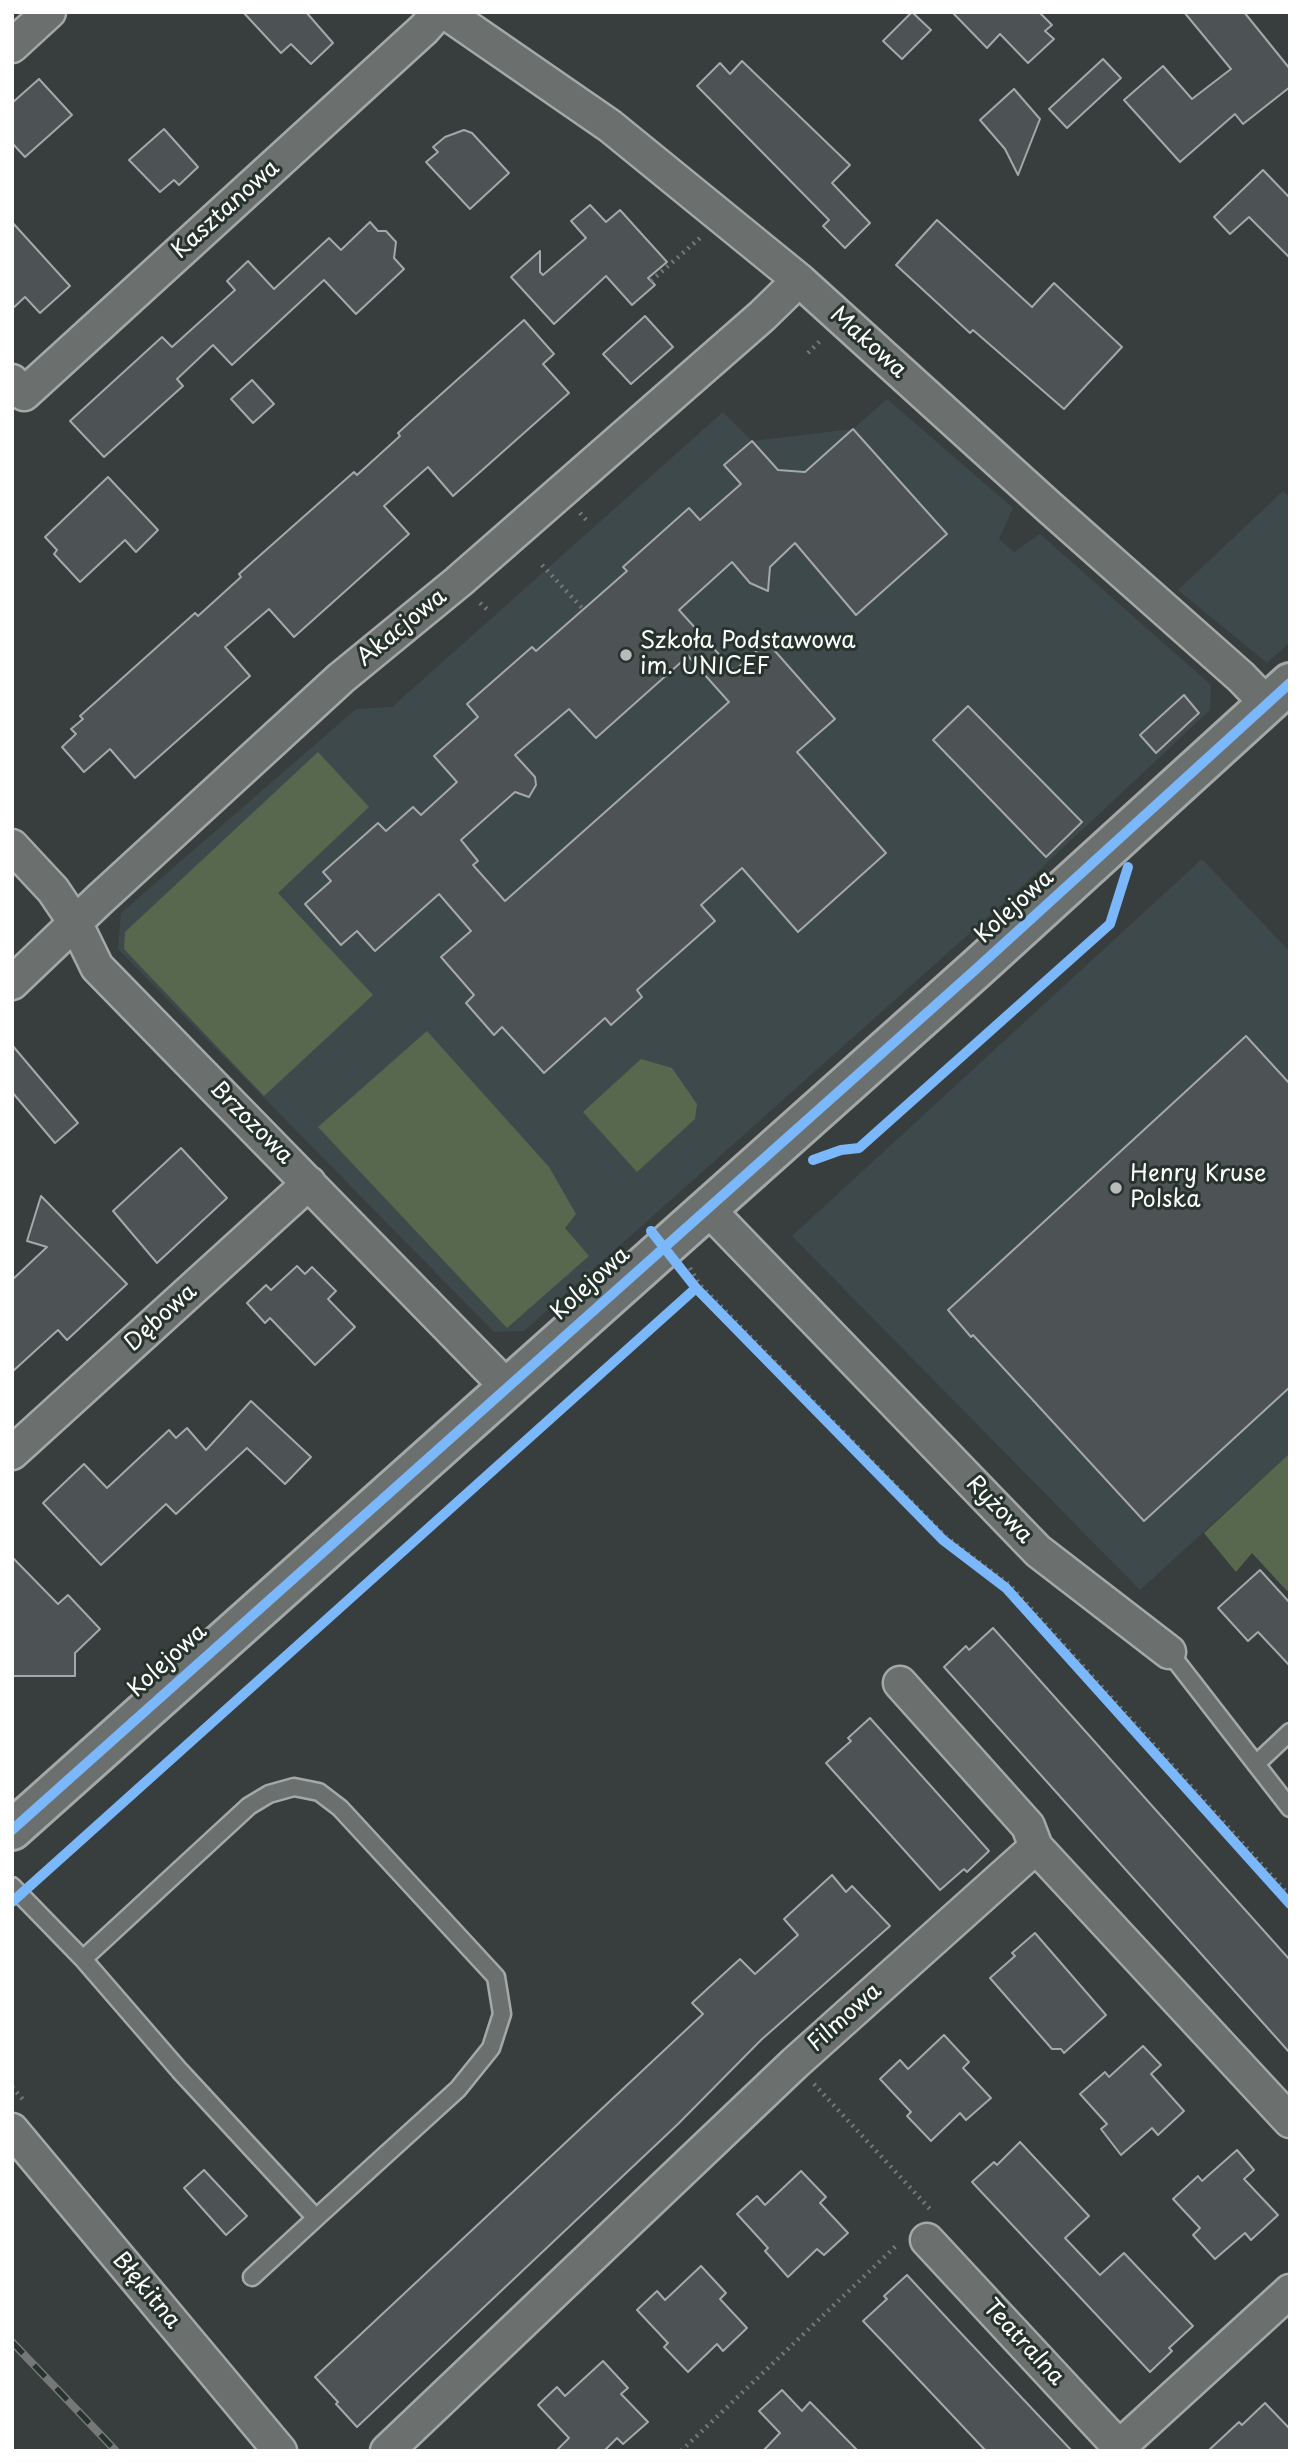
<!DOCTYPE html>
<meta charset="utf-8">
<style>
body{margin:0}
#map{position:relative;width:1302px;height:2463px;overflow:hidden;background:#383e3e;font-family:"Playpen Sans",sans-serif}
canvas{display:block}
.frame{position:absolute;inset:0;border:14px solid #fff;pointer-events:none}
</style>
<div id="map">
<canvas width="1302" height="2463"></canvas>
<div class="frame"></div>
</div>
<script>
const ctx = document.querySelector('canvas').getContext('2d');
ctx.lineJoin = 'round';
function fill(path, color) {
  ctx.fillStyle = color;
  ctx.fill(path, 'evenodd');
}
function toPath(rows) {
  const path = new Path2D();
  for (const r of rows) {
    path.moveTo(r[0], r[1]);
    for (let i = 2; i < r.length; i += 2) path.lineTo(r[i], r[i + 1]);
  }
  return path;
}
function stroke(path, color, width, dash) {
  ctx.strokeStyle = color;
  ctx.lineWidth = width;
  ctx.lineCap = dash ? 'butt' : 'round';
  ctx.setLineDash(dash || []);
  ctx.stroke(path);
}
function drawText(font, color, halo, rows, align = 'center') {
  ctx.font = font + ' "Playpen Sans",sans-serif';
  ctx.lineWidth = 6;
  ctx.setLineDash([]);
  ctx.textBaseline = 'middle';
  ctx.strokeStyle = halo;
  ctx.fillStyle = color;
  for (const [text, x, y, turn = 0] of rows) {
    ctx.save();
    ctx.translate(x, y);
    ctx.rotate((+turn || 0) * Math.PI / 180);
    ctx.textAlign = isNaN(turn) ? turn : align;
    if (halo) ctx.strokeText(text, 0, 0);
    ctx.fillText(text, 0, 0);
    ctx.restore();
  }
}
const built = toPath([
 [887,399,1013,508,999,539,1006,545,1014,552,1040,534,1211,685,1210,710,1017,891,524,1331,494,1332,118,949,121,913,356,709,392,707,723,412,752,441,853,429],
 [1283,491,1290,498,1290,642,1267,663,1178,590],
 [1202,859,1290,952,1290,1453,1140,1590,792,1236]
]);
const green = toPath([
 [318,752,369,807,278,893,373,995,264,1096,124,949,125,932],
 [427,1031,549,1167,576,1214,565,1228,589,1256,507,1328,318,1127],
 [641,1059,672,1068,697,1104,695,1119,637,1172,583,1112],
 [1290,1453,1290,1589,1287,1591,1252,1553,1236,1572,1204,1533]
]);
const building = toPath([
 [243,12,306,12,333,43,311,64,291,44,281,53,243,12],
 [912,12,931,30,902,59,883,41,912,12],
 [952,12,1039,12,1052,25,1045,31,1054,39,1028,63,1000,34,987,48,952,12],
 [1184,12,1244,12,1290,69,1290,87,1243,124,1235,114,1180,162,1124,100,1163,66,1192,99,1231,69,1184,12],
 [1103,59,1121,78,1067,128,1049,109,1103,59],
 [742,61,850,165,832,183,870,223,845,248,823,226,829,220,697,86,720,63,730,74,742,61],
 [39,79,72,115,25,157,12,143,12,103,39,79],
 [1014,89,1040,119,1018,175,1005,149,980,120,1014,89],
 [164,129,198,167,179,185,174,180,160,192,129,160,164,129],
 [464,130,472,133,509,173,470,209,426,162,438,152,433,147,445,137,464,130],
 [1263,170,1290,198,1290,258,1249,217,1230,234,1214,217,1263,170],
 [590,205,606,222,620,210,667,262,648,278,655,285,632,305,606,276,554,324,511,277,540,251,540,272,543,275,586,238,571,221,590,205],
 [937,220,1032,307,1054,283,1122,347,1064,409,973,330,970,333,896,265,937,220],
 [12,222,70,286,40,313,25,297,12,309,12,222],
 [370,222,378,231,386,231,396,242,394,258,404,269,356,314,324,280,232,365,213,345,177,379,183,386,104,457,70,421,162,337,172,347,235,290,227,281,248,261,274,289,329,238,341,250,370,222],
 [645,316,673,347,631,384,603,354,645,316],
 [524,320,554,354,543,364,569,393,453,496,428,467,384,506,409,534,294,637,269,609,225,647,250,676,135,778,110,749,84,772,62,747,76,734,71,729,83,719,80,716,195,613,198,616,241,577,239,574,248,566,354,472,357,475,400,436,398,433,410,422,524,320],
 [252,380,274,404,253,423,231,399,252,380],
 [853,429,947,534,856,615,795,543,770,567,768,591,750,583,732,562,679,610,734,671,767,642,835,719,797,752,886,853,798,932,742,868,701,905,715,921,637,990,642,997,611,1025,605,1018,544,1073,502,1027,494,1035,466,1003,474,995,441,957,471,931,439,894,375,951,357,931,341,945,305,904,331,881,323,872,378,823,386,831,413,807,421,815,457,782,434,756,478,717,467,704,532,647,536,651,627,571,623,567,689,508,700,520,741,484,724,465,752,441,778,470,805,472,853,429],
 [688,656,729,702,505,901,473,865,478,861,461,840,515,792,529,797,536,785,535,777,515,755,569,709,596,738,688,656],
 [108,477,158,530,136,552,125,540,80,582,54,554,57,550,45,537,108,477],
 [1184,695,1199,713,1156,753,1140,735,1184,695],
 [968,706,1082,822,1046,857,933,740,968,706],
 [1246,1036,1290,1084,1290,1387,1144,1521,973,1335,971,1337,948,1310,1246,1036],
 [12,1045,78,1123,55,1143,12,1092,12,1045],
 [181,1148,227,1198,157,1263,113,1211,181,1148],
 [41,1196,127,1284,67,1340,58,1330,12,1372,12,1280,47,1247,27,1241,41,1196],
 [297,1266,305,1274,312,1267,336,1291,328,1299,355,1327,315,1365,270,1318,265,1323,247,1303,266,1285,271,1290,297,1266],
 [251,1401,311,1457,285,1484,247,1448,176,1514,166,1504,101,1565,43,1503,84,1464,107,1488,169,1430,176,1438,187,1428,206,1450,251,1401],
 [12,1557,58,1604,68,1595,100,1629,75,1653,75,1676,12,1676,12,1557],
 [1260,1570,1290,1603,1290,1666,1258,1632,1248,1641,1218,1608,1260,1570],
 [993,1628,1290,1960,1290,2053,944,1667,966,1646,969,1650,993,1628],
 [870,1718,989,1851,967,1872,964,1869,940,1890,826,1763,851,1741,848,1738,870,1718],
 [832,1875,846,1892,852,1886,890,1926,761,2040,678,2124,357,2427,336,2404,338,2402,315,2377,703,2014,692,2003,717,1980,740,1959,755,1974,798,1935,784,1919,832,1875],
 [1035,1933,1106,2015,1064,2053,1061,2049,1052,2049,990,1978,1015,1956,1012,1953,1035,1933],
 [944,2035,969,2062,963,2068,991,2098,966,2120,960,2113,931,2141,907,2116,911,2112,880,2079,900,2060,908,2069,944,2035],
 [1143,2046,1161,2065,1151,2074,1184,2111,1158,2135,1152,2128,1121,2155,1101,2129,1107,2124,1080,2094,1105,2072,1109,2077,1143,2046],
 [1020,2142,1089,2216,1065,2238,1100,2275,1124,2253,1193,2326,1169,2348,1172,2351,1150,2372,972,2182,994,2162,997,2165,1020,2142],
 [1237,2150,1254,2170,1244,2179,1278,2215,1251,2240,1245,2233,1215,2259,1193,2235,1200,2228,1173,2199,1198,2176,1202,2181,1237,2150],
 [204,2170,247,2216,226,2235,184,2188,204,2170],
 [801,2171,826,2197,820,2203,848,2233,824,2255,817,2249,788,2277,765,2251,768,2248,737,2214,757,2196,765,2205,801,2171],
 [701,2266,726,2293,720,2299,747,2328,723,2351,717,2344,688,2372,664,2347,668,2343,637,2310,657,2291,665,2300,701,2266],
 [907,2275,957,2329,1072,2451,986,2451,887,2346,863,2321,887,2299,884,2296,907,2275],
 [603,2361,628,2388,621,2394,648,2422,623,2444,617,2438,604,2451,556,2451,569,2438,538,2405,557,2387,565,2396,603,2361],
 [782,2390,802,2411,810,2402,858,2451,763,2451,780,2433,759,2411,782,2390],
 [1265,2403,1290,2429,1290,2451,1208,2451,1239,2422,1242,2425,1265,2403]
]);
const path = toPath([
 [651,281,700,238],
 [808,353,821,340],
 [580,513,589,523],
 [542,565,583,609],
 [480,603,490,612],
 [690,1268,699,1284,946,1537,1010,1585,1290,1896],
 [814,2084,930,2209],
 [12,2087,25,2102],
 [681,2451,898,2244]
]);
const service = toPath([
 [1169,1652,1290,1808],
 [1256,1764,1290,1732],
 [12,1886,83,1959,180,2071,316,2218,252,2277],
 [83,1959,249,1806,269,1794,294,1787,319,1792,340,1808,496,1977,502,2014,491,2048,458,2089,316,2218]
]);
const minor = toPath([
 [445,12,610,126,799,280,1048,506,1241,677,1267,704],
 [12,46,49,12],
 [12,381,24,394,424,29,439,12],
 [12,846,53,890,76,924,97,967,507,1387],
 [12,983,99,900,341,678,458,582,762,316,799,280],
 [708,1209,1038,1551,1169,1652],
 [12,1453,309,1183],
 [900,1683,1028,1826,1036,1847],
 [12,2130,280,2451],
 [927,2240,1123,2451],
 [1119,2447,1290,2291],
 [387,2451,795,2063,1036,1847,1290,2121]
]);
const tertiary = toPath([
 [12,1830,975,970,1290,683]
]);
const rail = toPath([
 [12,2342,116,2451]
]);
const cycleway = toPath([
 [813,1160,841,1150,859,1148,1110,924,1128,867],
 [651,1231,696,1288,943,1540,1006,1588,1290,1904],
 [12,1830,975,970,1290,683],
 [12,1902,696,1288]
]);
const markers = [
 [626,655,7,"#b9bbbb"],
 [1116,1188,7,"#b9bbbb"]
];
const streetNames = [
 ["Kasztanowa",226,210,-42],
 ["Makowa",868,343,42],
 ["Akacjowa",402,628,-39],
 ["Kolejowa",1015,907,-42],
 ["Brzozowa",251,1123,45],
 ["Kolejowa",591,1284,-42],
 ["Dębowa",161,1318,-42],
 ["Ryżowa",999,1510,46],
 ["Kolejowa",168,1661,-42],
 ["Filmowa",845,2018,-42],
 ["Błękitna",146,2291,50],
 ["Teatralna",1023,2343,47]
];
const poiNames = [
 ["Szkoła Podstawowa",640,642],
 ["im. UNICEF",640,668],
 ["Henry Kruse",1130,1175],
 ["Polska",1130,1201]
];
fill(built, '#3e494c');
fill(green, '#58684e');
fill(building, '#4d5255');
stroke(building, '#a5a8a8', 2);
stroke(service, '#a5a8a8', 21);
stroke(minor, '#a5a8a8', 37);
stroke(tertiary, '#a5a8a8', 44);
stroke(path, '#757877', 4.5, [2, 5]);
stroke(service, '#6b6f6e', 16);
stroke(minor, '#6b6f6e', 32);
stroke(tertiary, '#6b6f6e', 38);
stroke(rail, '#757877', 8);
stroke(rail, '#26332d', 5, [16]);
stroke(cycleway, '#7ab7fb', 10);
for (const [x, y, r, color] of markers) {
  const dot = new Path2D();
  dot.arc(x, y, r, 0, 2 * Math.PI);
  ctx.fillStyle = color;
  ctx.fill(dot);
  stroke(dot, '#26332d', 2.5);
}
drawText('23px', '#fff', '#26332d', streetNames);
drawText('23px', '#fff', '#26332d', poiNames, 'left');
</script>
